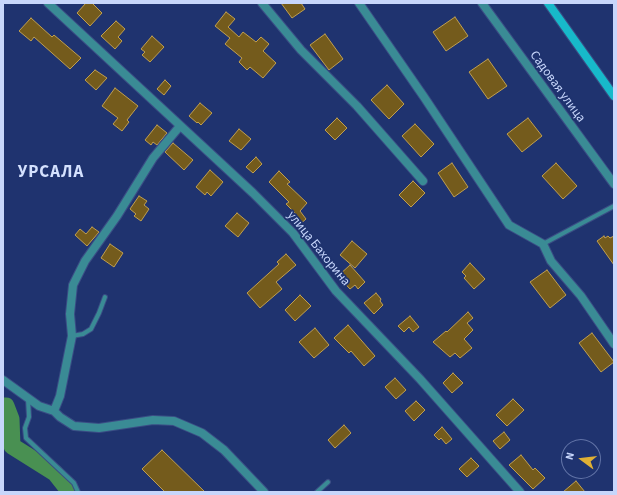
<!DOCTYPE html>
<meta charset="utf-8">
<style>
body{margin:0}
#map{position:relative;width:617px;height:495px;overflow:hidden;background:#1f336f;font-family:"Source Sans 3",sans-serif}
canvas{display:block}
.frame{position:absolute;inset:0;border:4px solid #c7d6fb;pointer-events:none}
.north{position:absolute;left:561px;top:439px;width:40px;height:40px;box-sizing:border-box;background:#1f336f;border:1px solid #6274a7;border-radius:50%;rotate:285deg;font-size:11px;font-weight:700;line-height:16px;text-align:center;color:#c7d6fb}
.north::after{content:'';display:block;margin:auto;width:14px;height:18px;background:#dfb034;clip-path:polygon(50% 0,100% 100%,50% 72%,0 100%)}
</style>
<div id="map">
<canvas width="617" height="495"></canvas>
<div class="frame"></div>
<div class="north">N</div>
</div>
<script>
const ctx = document.querySelector('canvas').getContext('2d');
ctx.lineJoin = 'round';
function toPath(rows) {
  const path = new Path2D();
  for (const r of rows) {
    path.moveTo(r[0], r[1]);
    for (let i = 2; i < r.length; i += 2) path.lineTo(r[i], r[i + 1]);
  }
  return path;
}
function stroke(path, color, width, dash) {
  ctx.strokeStyle = color;
  ctx.lineWidth = width;
  ctx.lineCap = dash ? 'butt' : 'round';
  ctx.setLineDash(dash || []);
  ctx.stroke(path);
}
function fill(path, color) {
  ctx.fillStyle = color;
  ctx.fill(path, 'evenodd');
}
function drawText(font, color, halo, rows, align = 'center') {
  ctx.font = font + ' "Source Sans 3",sans-serif';
  ctx.lineWidth = 3.5;
  ctx.setLineDash([]);
  ctx.textBaseline = 'middle';
  ctx.strokeStyle = halo;
  ctx.fillStyle = color;
  for (const [text, x, y, turn = 0] of rows) {
    ctx.save();
    ctx.translate(x, y);
    ctx.rotate((+turn || 0) * Math.PI / 180);
    ctx.textAlign = isNaN(turn) ? turn : align;
    if (halo) ctx.strokeText(text, 0, 0);
    ctx.fillText(text, 0, 0);
    ctx.restore();
  }
}
const river = toPath([
 [3,406,6,406,11,419,12,446,55,473,70,492]
]);
const building = toPath([
 [86,3,92,3,102,13,90,26,77,13,86,3],
 [281,3,301,3,305,9,292,18,281,3],
 [226,12,235,19,228,27,239,37,243,32,256,42,261,37,269,44,263,51,276,63,263,78,250,67,247,70,239,62,242,58,225,44,230,38,215,26,226,12],
 [455,17,468,36,446,51,433,32,455,17],
 [31,18,52,37,54,35,81,58,70,69,34,37,31,41,19,31,31,18],
 [116,21,125,29,118,37,122,41,115,49,101,36,116,21],
 [325,34,343,59,329,70,310,45,325,34],
 [152,36,164,47,150,62,142,55,145,52,141,49,152,36],
 [488,59,507,86,488,99,469,72,488,59],
 [95,70,107,78,96,90,85,80,95,70],
 [165,80,171,86,164,95,157,89,165,80],
 [387,85,404,104,389,119,371,100,387,85],
 [115,88,138,106,127,120,129,122,122,131,113,124,118,118,102,106,115,88],
 [200,103,212,113,201,125,198,122,197,123,189,116,200,103],
 [337,118,347,128,335,140,325,130,337,118],
 [528,118,542,136,522,152,507,134,528,118],
 [415,124,434,144,421,157,402,136,415,124],
 [157,125,167,133,157,145,153,142,151,145,145,140,157,125],
 [239,129,251,139,241,150,229,141,239,129],
 [173,143,193,160,184,170,165,152,173,143],
 [256,157,262,164,253,173,246,167,256,157],
 [452,163,468,187,454,197,438,173,452,163],
 [556,163,577,186,563,199,542,176,556,163],
 [210,170,223,182,211,196,207,192,205,195,196,187,210,170],
 [279,171,290,182,287,184,307,203,300,211,306,219,299,225,293,217,296,214,286,204,289,202,269,182,279,171],
 [413,181,425,193,411,207,399,195,413,181],
 [139,196,147,201,144,205,149,209,141,221,134,216,136,214,130,209,139,196],
 [237,213,249,223,238,237,225,226,237,213],
 [92,227,99,232,87,246,75,235,80,229,86,234,92,227],
 [604,236,605,238,608,236,610,238,614,236,614,265,597,241,604,236],
 [352,241,367,254,355,268,340,255,352,241],
 [110,244,123,253,114,267,101,258,110,244],
 [286,254,296,265,276,282,282,289,260,308,247,293,279,264,277,262,286,254],
 [470,263,485,279,474,289,464,278,466,276,462,272,470,263],
 [350,265,365,282,358,289,355,285,350,289,338,276,350,265],
 [547,270,566,295,550,308,530,282,547,270],
 [376,293,381,299,380,301,383,305,374,314,364,303,376,293],
 [300,295,311,306,295,321,285,310,300,295],
 [468,312,473,318,467,323,473,330,464,339,472,348,460,358,455,353,450,357,433,342,446,331,447,332,468,312],
 [410,316,419,327,413,332,409,327,404,332,398,326,410,316],
 [348,325,375,356,364,366,351,351,349,353,334,338,348,325],
 [315,328,329,345,314,358,299,342,315,328],
 [592,333,614,362,601,372,579,343,592,333],
 [453,373,463,383,452,393,443,383,453,373],
 [395,378,406,390,396,399,385,387,395,378],
 [513,399,524,410,507,426,496,415,513,399],
 [416,401,425,410,414,421,405,411,416,401],
 [344,425,351,433,335,448,328,440,344,425],
 [442,427,452,439,446,444,441,438,439,440,434,435,442,427],
 [504,432,510,440,500,449,493,441,504,432],
 [162,450,205,492,165,492,142,469,162,450],
 [521,455,533,470,535,468,545,478,533,489,509,465,521,455],
 [471,458,479,466,467,477,459,469,471,458],
 [576,481,585,492,563,492,576,481]
]);
const lane = toPath([
 [543,244,614,206],
 [72,336,83,334,91,329,99,313,105,297],
 [28,399,29,417,25,428,26,438,74,483,78,492],
 [317,492,328,482]
]);
const street = toPath([
 [48,3,253,193,293,233,336,291,420,379,520,492],
 [262,3,301,50,357,106,423,181],
 [359,3,424,97,509,225,543,244,551,261,581,296,614,344],
 [482,3,614,184],
 [3,380,39,406,54,411,60,396,72,336,70,314,73,285,85,261,117,216,153,158,180,126],
 [54,411,60,417,74,426,99,428,153,420,174,421,202,433,224,450,264,492]
]);
const secondary = toPath([
 [548,3,614,96]
]);
const streetNames = [
 ["Садовая улица",557,87,54],
 ["улица Бахорина",318,249,51]
];
const districtNames = [
 ["УРСАЛА",51,173]
];
stroke(river, '#499052', 17);
fill(building, '#745b1c');
stroke(building, '#c09f4f', 1);
stroke(lane, '#3a4d85', 6);
stroke(street, '#3a4d85', 10);
stroke(secondary, '#3a4d85', 10);
stroke(lane, '#3a8b95', 4);
stroke(street, '#3a8b95', 8);
stroke(secondary, '#17b9ca', 8);
drawText('13px', '#c7d6fb', '#1f336f', streetNames);
ctx.letterSpacing = '1px';
drawText('bold 17px', '#d4e1fe', '#1f336f', districtNames);
ctx.letterSpacing = '0px';
</script>
